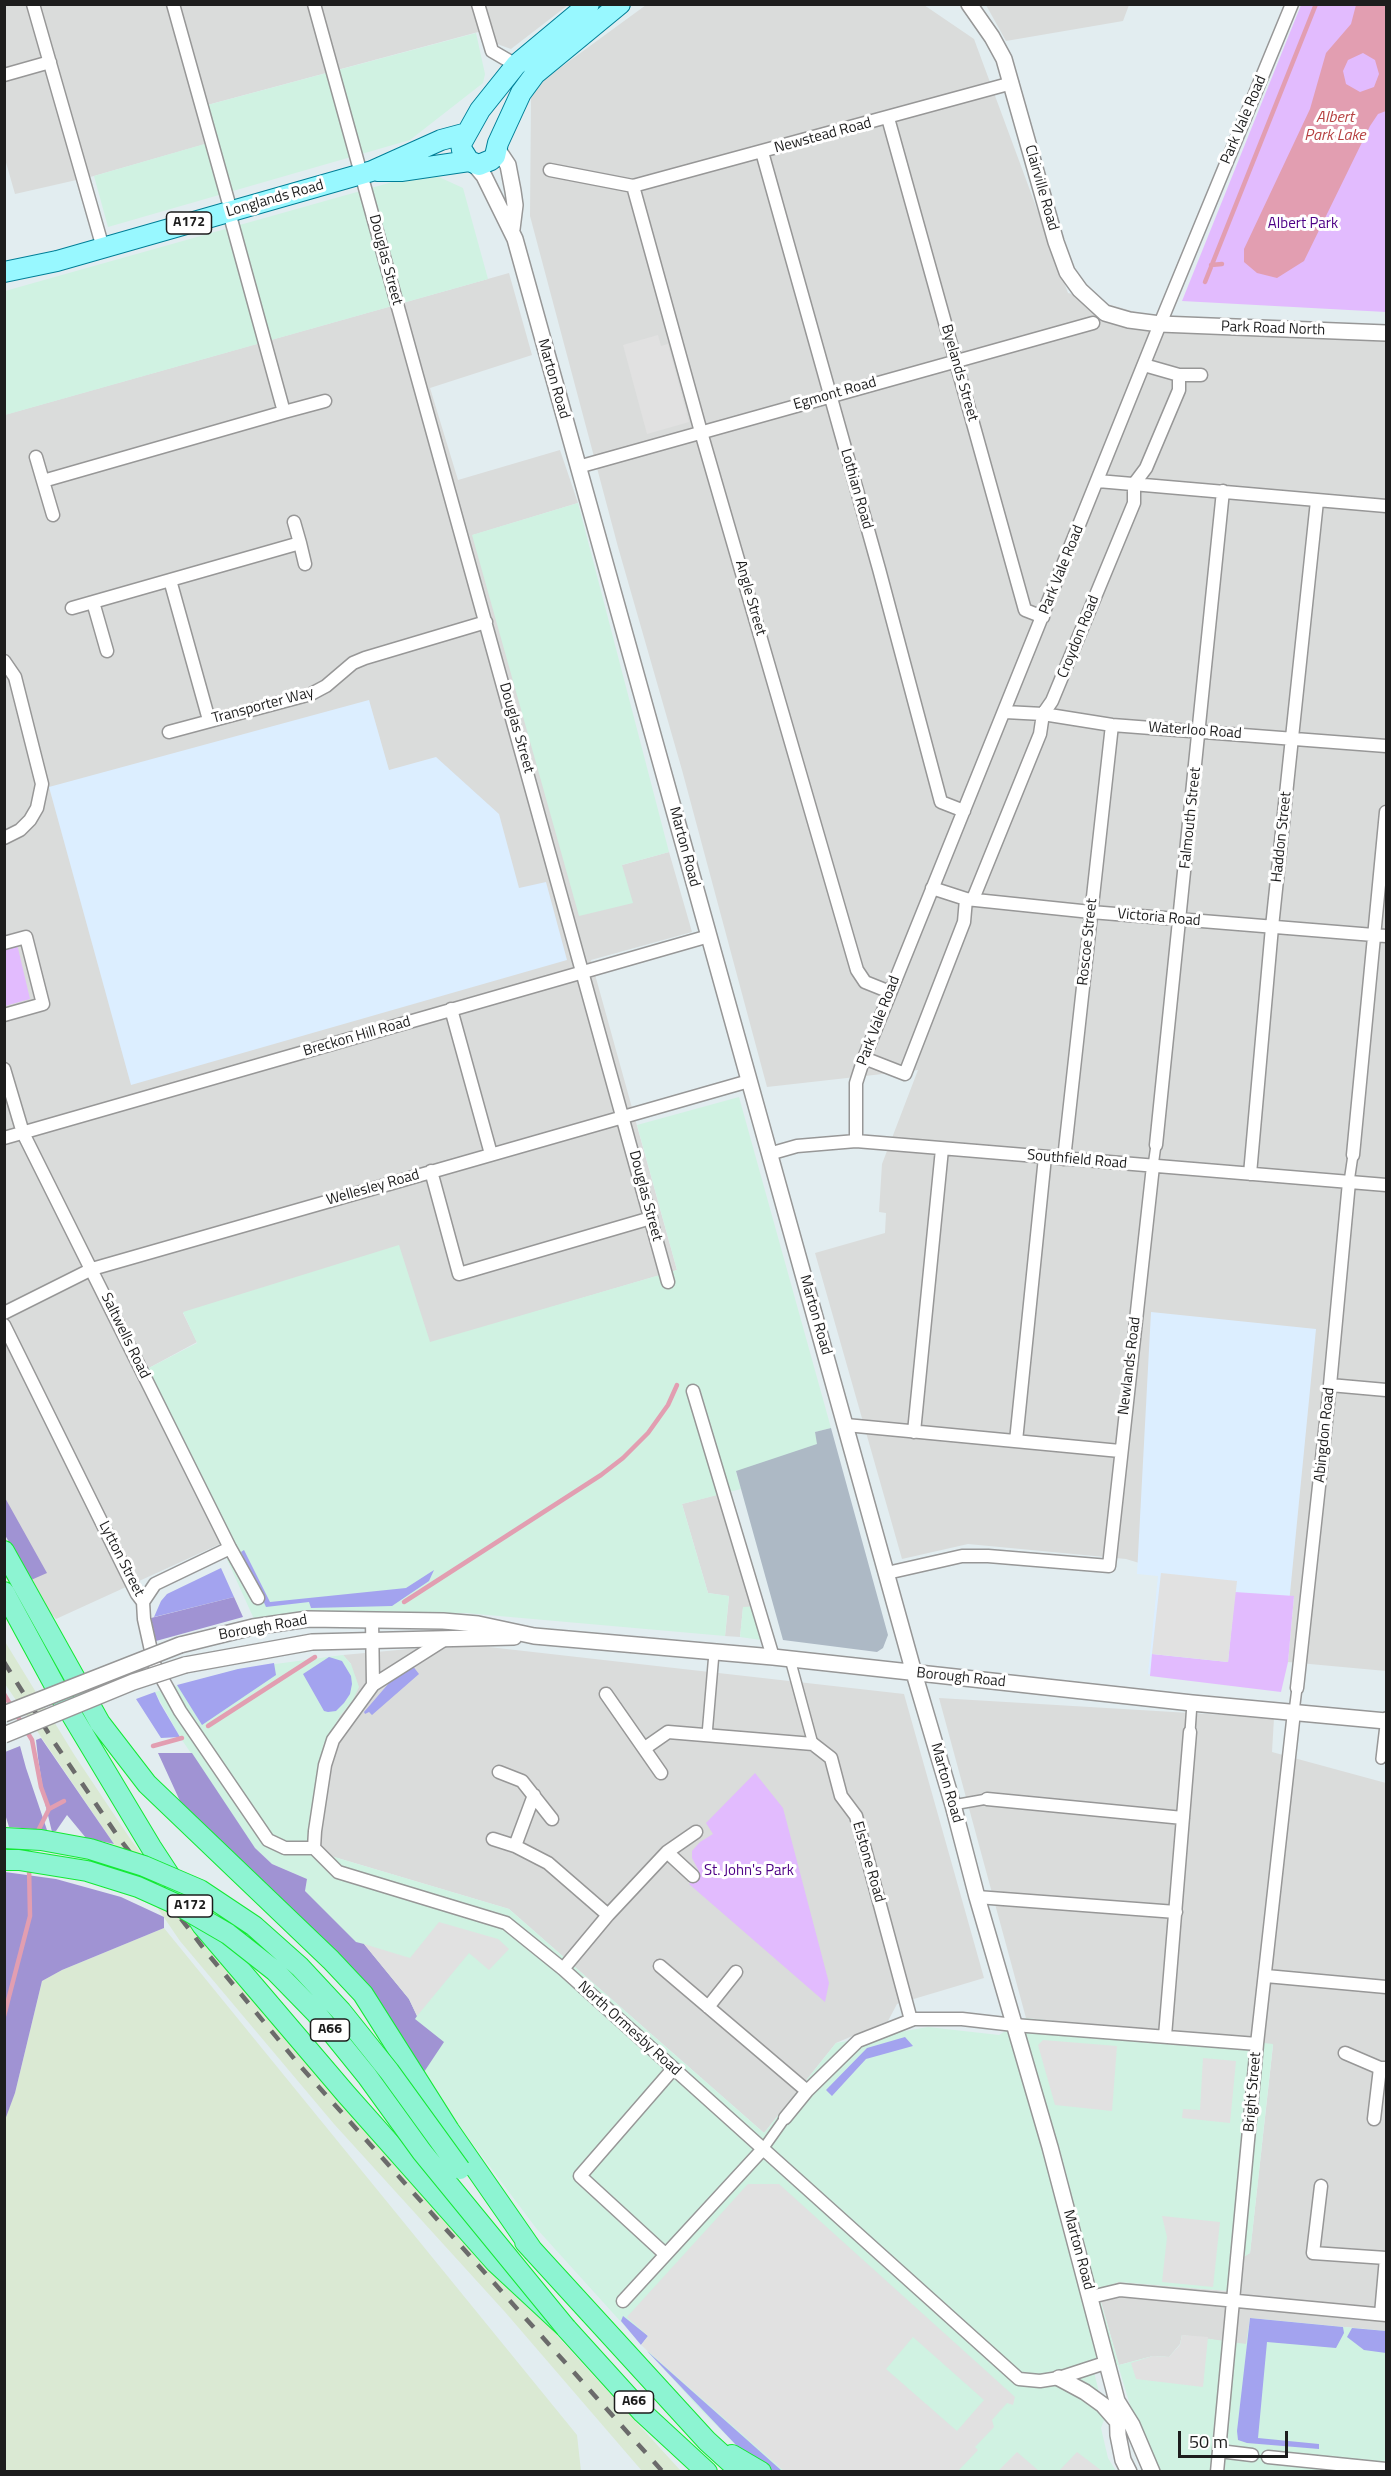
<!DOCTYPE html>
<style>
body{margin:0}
#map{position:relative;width:1391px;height:2476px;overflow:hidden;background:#e2edf0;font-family:"Titillium Web",sans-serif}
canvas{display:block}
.frame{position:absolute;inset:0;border:6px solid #1d1d1d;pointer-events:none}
.scale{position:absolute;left:1178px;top:2431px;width:110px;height:27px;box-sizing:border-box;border:3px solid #1d1d1d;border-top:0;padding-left:8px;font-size:18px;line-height:21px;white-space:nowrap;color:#1d1d1d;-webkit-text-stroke:4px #fff;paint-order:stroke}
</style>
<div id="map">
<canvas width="1391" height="2476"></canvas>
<div class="frame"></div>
<div class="scale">50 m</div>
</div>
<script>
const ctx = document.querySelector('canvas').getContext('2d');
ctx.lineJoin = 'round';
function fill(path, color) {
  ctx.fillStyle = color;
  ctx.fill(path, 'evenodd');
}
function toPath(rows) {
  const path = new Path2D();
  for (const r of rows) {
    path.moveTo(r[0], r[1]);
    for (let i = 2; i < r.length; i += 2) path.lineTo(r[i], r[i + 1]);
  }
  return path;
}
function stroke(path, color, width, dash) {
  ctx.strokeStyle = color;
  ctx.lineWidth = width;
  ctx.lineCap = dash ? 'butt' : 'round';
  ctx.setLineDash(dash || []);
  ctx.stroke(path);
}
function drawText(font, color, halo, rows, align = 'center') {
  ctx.font = font + ' "Titillium Web",sans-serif';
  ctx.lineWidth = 6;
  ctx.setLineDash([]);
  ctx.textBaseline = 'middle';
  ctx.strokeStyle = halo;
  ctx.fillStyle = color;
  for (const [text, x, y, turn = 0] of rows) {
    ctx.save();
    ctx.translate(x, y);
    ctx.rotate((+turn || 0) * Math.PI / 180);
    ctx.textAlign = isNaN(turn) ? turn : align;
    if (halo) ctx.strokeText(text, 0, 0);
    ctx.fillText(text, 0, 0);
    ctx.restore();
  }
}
const residential = toPath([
 [5,5,568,5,511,49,497,44,493,28,200,107,209,143,94,176,15,194,5,159],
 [646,5,924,5,974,39,1068,293,1175,323,1386,335,1386,1671,1288,1662,1294,1597,1235,1592,1126,1559,968,1544,902,1559,815,1253,885,1233,886,1213,879,1212,882,1164,918,1070,767,1087,682,770,618,547,530,216,531,98,542,81],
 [986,5,1129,5,1123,21,1006,41],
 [509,273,532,355,430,388,458,480,560,450,578,503,473,535,622,865,669,852,692,932,591,960,677,1270,430,1343,183,1313,197,1342,147,1369,220,1544,56,1619,47,1609,4,1533,4,415],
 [724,1493,758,1606,743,1608,740,1637,725,1636,729,1596,708,1593,682,1504],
 [480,1646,904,1694,984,1978,897,2004,888,2021,836,2043,764,2133,509,1909,314,1851,310,1830,324,1744,340,1716,353,1700,351,1664,343,1655,409,1649],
 [939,1698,1274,1718,1272,1752,1386,1783,1386,2331,1250,2318,1247,2345,1182,2335,1180,2344,1169,2357,1153,2356,1119,2365,1098,2291,1118,2282,1241,2292,1244,2256,1250,2253,1273,2045,1026,2018]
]);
const commercial = toPath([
 [476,33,485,74,483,83,410,140,108,227,94,176,208,143,200,107],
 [428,172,463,188,488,279,5,415,5,291],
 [578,503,669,852,622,865,633,903,579,916,472,535],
 [739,1097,831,1428,815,1432,818,1444,736,1472,741,1489,682,1504,708,1593,729,1596,725,1636,465,1613,254,1619,220,1544,147,1369,197,1343,183,1312,399,1245,430,1342,677,1270,637,1125],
 [758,1606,768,1641,740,1637,743,1607],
 [343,1655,351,1664,359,1687,353,1700,340,1716,324,1744,310,1830,314,1851,509,1909,764,2133,836,2043,928,2027,999,2035,1026,2018,1273,2044,1250,2253,1244,2257,1241,2292,1118,2282,1098,2292,1119,2365,1153,2356,1169,2357,1180,2345,1182,2335,1246,2344,1250,2318,1386,2331,1386,2471,1159,2471,1139,2435,1118,2365,1094,2372,1103,2409,1104,2420,1101,2428,1108,2458,1116,2471,768,2471,736,2445,697,2406,536,2228,427,2083,408,2012,305,1891,307,1879,272,1864,255,1848,180,1737,155,1692,238,1669]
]);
const industrial = toPath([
 [4,1640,75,1756,131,1840,205,1939,517,2292,681,2471,642,2471,505,2312,334,2124,180,1941,5,1684],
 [164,1928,577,2435,581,2471,5,2471,4,2120,15,2093,42,1981,62,1970]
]);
const education = toPath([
 [369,700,389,770,436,757,499,814,519,888,546,882,567,960,131,1085,49,787],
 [1151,1312,1316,1329,1281,1685,1148,1674,1158,1576,1137,1574]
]);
const construction = toPath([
 [831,1428,888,1635,883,1648,877,1652,783,1640,736,1471,817,1444,815,1432]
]);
const grass = toPath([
 [244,1550,270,1602,406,1588,434,1570,429,1581,392,1606,311,1608,309,1602,266,1607,241,1552],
 [221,1568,234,1597,154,1617,161,1601,167,1594],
 [329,1657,342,1661,351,1676,352,1684,350,1694,344,1703,336,1711,328,1712,324,1711,303,1674],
 [274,1663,276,1675,202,1725,177,1685,238,1669],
 [412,1665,419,1674,372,1715,369,1712,365,1714,364,1712,389,1683],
 [155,1692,160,1703,180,1737,161,1738,136,1699],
 [905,2037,913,2046,866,2059,832,2096,826,2090,867,2048],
 [623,2316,648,2336,641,2345,621,2321],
 [1250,2318,1343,2327,1344,2333,1336,2348,1267,2342,1258,2438,1319,2444,1319,2449,1247,2443,1238,2440,1237,2431],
 [1352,2328,1386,2331,1386,2353,1364,2350,1347,2337],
 [647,2351,782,2471,768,2471,736,2445]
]);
const forest = toPath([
 [4,1496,47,1573,31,1580,5,1535],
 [234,1597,243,1617,156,1641,151,1618],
 [41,1738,94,1815,114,1844,86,1838,67,1815,56,1831,52,1832,45,1803,38,1758,36,1740],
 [20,1746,26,1768,47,1830,9,1827,5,1814,5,1752],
 [158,1753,192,1753,255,1848,272,1864,307,1879,305,1891,356,1942,364,1944,409,1999,417,2016,415,2019,444,2042,424,2072,357,1978,185,1812],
 [5,1872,56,1879,121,1897,164,1917,164,1928,62,1970,42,1981,15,2093,5,2120]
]);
const park = toPath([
 [1301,5,1386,5,1386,312,1182,301],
 [17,944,30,999,5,1006,5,947],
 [1235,1592,1294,1596,1288,1662,1281,1692,1150,1676,1152,1654,1228,1662],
 [755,1773,783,1808,829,1983,825,2002,689,1884,699,1871,692,1858,692,1851,700,1842,713,1834,706,1823]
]);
const parking = toPath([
 [658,335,661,346,668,344,689,422,647,434,623,345],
 [1161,1573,1237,1581,1228,1662,1152,1654],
 [439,1922,498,1939,509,1949,489,1970,469,1953,417,2016,409,1999,364,1944,410,1958],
 [1043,2040,1117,2046,1112,2111,1055,2105,1038,2045],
 [1203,2058,1236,2061,1230,2123,1182,2118,1183,2109,1200,2110],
 [748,2184,779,2184,1015,2397,1013,2405,1007,2403,992,2420,994,2427,975,2447,978,2450,958,2471,784,2471,641,2345,648,2336,627,2317],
 [913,2337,984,2400,957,2431,886,2369],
 [1162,2216,1220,2222,1213,2287,1162,2282,1167,2237],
 [1182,2335,1208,2337,1203,2387,1136,2379,1131,2363,1153,2356,1169,2357,1180,2345],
 [1017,2452,1039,2471,998,2471],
 [1077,2452,1102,2471,1059,2471]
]);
const water = toPath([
 [1356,5,1386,5,1386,111,1378,114,1370,126,1304,261,1277,278,1257,273,1244,262,1244,249,1310,109,1326,53,1351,24],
 [1363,53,1375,60,1379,74,1374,87,1360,92,1346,84,1343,71,1348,60]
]);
const stream = toPath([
 [1211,265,1222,264],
 [1205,282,1316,4],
 [404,1602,601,1475,623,1458,648,1433,668,1405,677,1385],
 [4,1694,32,1740,41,1787,49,1809,36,1835],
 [208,1726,315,1657],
 [153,1746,182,1738],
 [49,1809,64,1801],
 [4,2016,30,1916,29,1866]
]);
const pedestrian = toPath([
 [1153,1166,1156,1145],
 [1349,1182,1353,1155],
 [790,1659,813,1744],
 [1294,1712,1297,1688],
 [1190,1732,1192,1703],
 [707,1735,714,1653],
 [1381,1759,1386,1717],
 [953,1805,987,1799],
 [763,2149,785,2118]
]);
const minor = toPath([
 [33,4,103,248],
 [173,4,231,211],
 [314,4,668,1282],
 [478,4,492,51,516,65],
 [4,75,50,62],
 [888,118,1025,610,1043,617],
 [762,152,879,569,941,802,964,811],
 [550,170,633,186,1012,83],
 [633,186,701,432,857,970,865,982,890,992],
 [1144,365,1179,375,1201,375],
 [284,412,325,401],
 [36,457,43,481],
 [578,467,1093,323],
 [1098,481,1386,506],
 [53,515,43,481,284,412,229,212],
 [300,543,305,564],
 [170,580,209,720],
 [93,602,107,651],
 [72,608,300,543,294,522],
 [4,661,15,677,42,784,37,808,30,820,20,830,4,838],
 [1005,712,1043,714,1112,725,1386,746],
 [169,732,311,694,326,686,353,663,365,658,486,622],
 [932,888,966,899,1091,912,1386,936],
 [973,899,1040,734,1043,714,1052,701,1134,503,1134,484,1146,468,1179,390,1179,375],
 [4,943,26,937,43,1004,4,1015],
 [451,1009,491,1154],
 [864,1058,905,1074,964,922,966,899],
 [4,1069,23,1133,230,1548,258,1598],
 [4,1138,709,936],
 [856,1141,856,1083,864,1058,1160,324,1292,4],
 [1156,1145,1223,491],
 [769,1154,797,1146,856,1141,1386,1185],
 [1353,1155,1386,812],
 [1064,1159,1112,725],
 [431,1171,459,1274,651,1218],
 [1250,1174,1272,927,1317,501],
 [4,1313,92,1269,749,1081],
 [4,1325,137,1594,143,1602,144,1619,154,1664,180,1711,268,1840,285,1848,314,1848],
 [1330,1385,1386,1390],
 [693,1391,773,1657],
 [846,1425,1120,1451],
 [914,1432,942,1149],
 [1016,1441,1045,1157],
 [887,1573,962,1556,988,1556,1109,1566,1153,1166],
 [143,1602,155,1584,230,1548],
 [372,1619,373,1685,333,1740,325,1765,315,1831,314,1848,338,1872,506,1923,563,1969,1019,2379,1040,2381,1059,2378,1108,2362],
 [373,1685,444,1640],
 [1297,1688,1330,1385,1349,1182],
 [606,1694,661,1773],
 [645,1748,668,1732,813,1744,831,1758,841,1796,856,1816,911,2020],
 [499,1772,522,1781,552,1819],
 [987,1799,1183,1818],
 [493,1839,515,1846,548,1863,608,1915],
 [515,1846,534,1795],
 [667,1852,693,1876],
 [977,1897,1176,1912],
 [660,1966,807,2091],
 [563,1969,608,1915,667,1852,696,1832],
 [1266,1976,1386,1987],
 [708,2007,736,1972],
 [1165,2036,1190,1732],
 [1345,2053,1380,2068],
 [785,2118,807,2091,858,2041,914,2019,962,2019,1014,2025,1257,2044],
 [1374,2119,1380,2068,1386,2068],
 [1321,2186,1313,2253,1386,2258],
 [665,2254,580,2176,673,2069],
 [1091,2297,1120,2290,1386,2315],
 [623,2301,763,2149],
 [1381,2314,1386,2258],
 [1219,2451,1252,2455],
 [1268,2457,1386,2469],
 [1217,2472,1257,2044,1294,1712]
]);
const tertiary = toPath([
 [969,4,992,37,1004,59,1056,242,1067,272,1080,290,1105,313,1129,320,1160,324,1386,333],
 [498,150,508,165,513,191,515,205,512,229],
 [473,163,484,176,515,239,914,1673,953,1805,977,1897,1050,2147,1117,2401,1118,2435,1123,2460,1129,2472],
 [180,1645,253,1627,308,1619,443,1621,478,1624,534,1636,773,1657,1192,1703,1386,1721],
 [185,1665,312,1642,514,1637],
 [1059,2378,1085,2392,1103,2405,1117,2421],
 [1117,2401,1132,2425,1152,2472]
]);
const primary = toPath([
 [589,4,516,65,480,110,461,144,462,150,469,161,479,165,491,160,495,156,498,143,521,93,535,74,620,4],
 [377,171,401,171,469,161],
 [4,272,57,261,372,171,441,140,467,133]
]);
const trunk = toPath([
 [4,1551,100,1723,147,1784,331,1960,363,1994,449,2130,533,2251],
 [4,1592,61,1697,151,1847,202,1925,346,2094,496,2263,566,2328,643,2413,707,2472],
 [525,2242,707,2441,741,2472],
 [732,2455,761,2472]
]);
const rail = toPath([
 [4,1662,54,1742,119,1838,208,1954,301,2067,663,2472]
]);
const tertiaryBridge = toPath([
 [4,1714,180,1645],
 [4,1735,133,1682,185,1665]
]);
const trunkBridge = toPath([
 [4,1838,41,1840,90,1849,144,1866,200,1890,254,1926,300,1967,341,2011,389,2071,460,2169],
 [4,1860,19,1860,87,1871,138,1887,178,1905,228,1934,275,1971,316,2013,367,2076,422,2152,566,2328]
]);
const shields = [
 [189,223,45],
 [190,1906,45],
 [330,2030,39],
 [634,2402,39]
];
const shieldNames = [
 ["A172",189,223],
 ["A172",190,1906],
 ["A66",330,2030],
 ["A66",634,2402]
];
const streetNames = [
 ["Park Vale Road",1244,120,-67],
 ["Newstead Road",823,136,-15],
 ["Clairville Road",1041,188,74],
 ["Longlands Road",275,199,-16],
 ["Douglas Street",385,260,75],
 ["Park Road North",1273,329,2],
 ["Byelands Street",959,373,74],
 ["Marton Road",553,379,74],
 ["Egmont Road",835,394,-16],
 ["Lothian Road",856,489,74],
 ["Park Vale Road",1062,570,-68],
 ["Angle Street",750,598,74],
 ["Croydon Road",1079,637,-68],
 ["Transporter Way",263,706,-15],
 ["Douglas Street",516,728,74],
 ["Waterloo Road",1195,731,4],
 ["Falmouth Street",1191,818,-84],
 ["Haddon Street",1282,837,-84],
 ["Marton Road",684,847,75],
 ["Victoria Road",1159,918,5],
 ["Roscoe Street",1088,942,-84],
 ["Park Vale Road",879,1021,-69],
 ["Breckon Hill Road",357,1037,-16],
 ["Southfield Road",1077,1160,5],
 ["Wellesley Road",373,1188,-16],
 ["Douglas Street",645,1196,75],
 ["Marton Road",815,1315,74],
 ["Saltwells Road",125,1336,64],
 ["Newlands Road",1130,1366,-83],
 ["Abingdon Road",1325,1435,-84],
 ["Lytton Street",121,1559,63],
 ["Borough Road",263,1628,-10],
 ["Borough Road",961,1678,6],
 ["Marton Road",946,1783,74],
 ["Elstone Road",868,1862,74],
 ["North Ormesby Road",629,2029,42],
 ["Bright Street",1253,2092,-85],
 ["Marton Road",1078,2250,75]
];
const parkNames = [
 ["Albert Park",1303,224],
 ["St. John's Park",749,1871]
];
const waterNames = [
 ["Albert",1335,118],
 ["Park Lake",1335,136]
];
fill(residential, '#dadcdb');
fill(commercial, '#d0f2e2');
fill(industrial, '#dae9d3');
fill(education, '#dceeff');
fill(construction, '#adb9c5');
fill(grass, '#a3a3ef');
fill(forest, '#a093d3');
fill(park, '#e2bbfe');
fill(parking, '#e1e1e1');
fill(water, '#e29eb1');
stroke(stream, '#e29eb1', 4.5);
stroke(pedestrian, '#979797', 12);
stroke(minor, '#979797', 15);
stroke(tertiary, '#979797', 18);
stroke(primary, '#007e97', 22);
stroke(trunk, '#14e934', 22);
stroke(pedestrian, '#fff', 9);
stroke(minor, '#fff', 12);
stroke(tertiary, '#fff', 15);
stroke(primary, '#98f8ff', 20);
stroke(trunk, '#8df4d2', 20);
stroke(rail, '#6b6b6b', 4.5, [12, 12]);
stroke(tertiaryBridge, '#979797', 18, []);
stroke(trunkBridge, '#14e934', 22, []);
stroke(tertiaryBridge, '#fff', 15);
stroke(trunkBridge, '#8df4d2', 20);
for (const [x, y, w] of shields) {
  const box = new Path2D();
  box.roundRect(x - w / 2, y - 11, w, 22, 4.5);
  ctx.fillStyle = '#fff';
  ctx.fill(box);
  stroke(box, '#1d1d1d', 1.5);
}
drawText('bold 14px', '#1d1d1d', null, shieldNames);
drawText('15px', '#1d1d1d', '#fff', streetNames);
drawText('15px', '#4e0186', '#fff', parkNames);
drawText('italic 16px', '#b64141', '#fff', waterNames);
</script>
